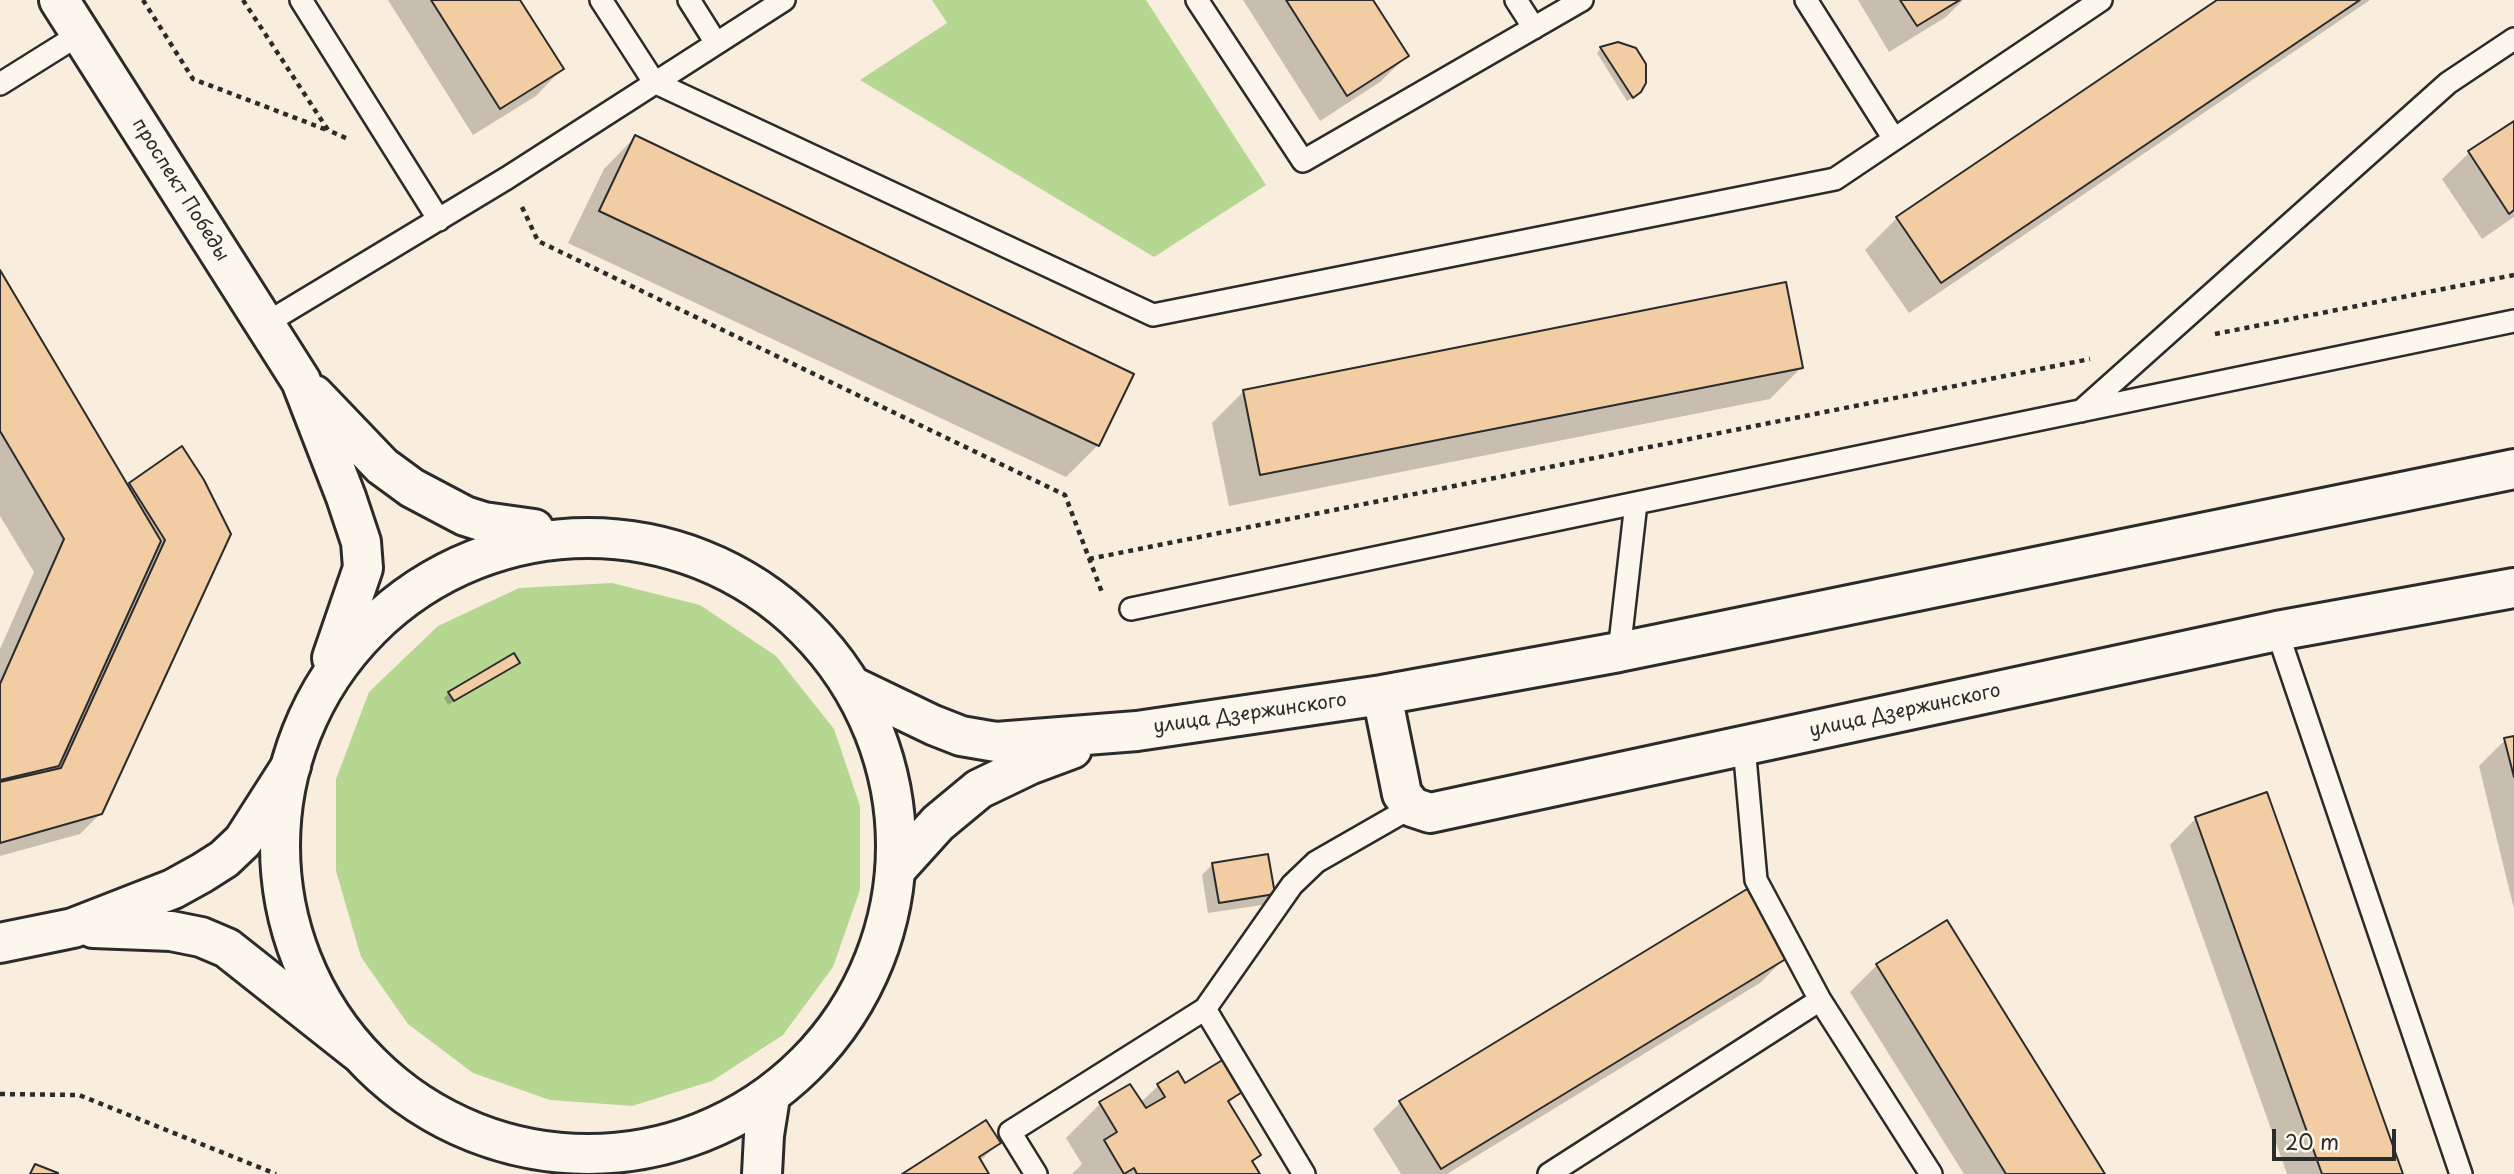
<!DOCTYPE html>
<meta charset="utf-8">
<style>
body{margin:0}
#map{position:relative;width:2514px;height:1174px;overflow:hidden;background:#f9eedd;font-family:"Playpen Sans",sans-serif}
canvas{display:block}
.scale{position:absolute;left:2272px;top:1129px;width:124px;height:32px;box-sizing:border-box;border:4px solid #2b2b2b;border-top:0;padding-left:9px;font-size:21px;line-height:24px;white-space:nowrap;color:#2b2b2b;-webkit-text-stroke:5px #fbf7ec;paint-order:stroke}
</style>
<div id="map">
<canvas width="2514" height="1174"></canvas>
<div class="scale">20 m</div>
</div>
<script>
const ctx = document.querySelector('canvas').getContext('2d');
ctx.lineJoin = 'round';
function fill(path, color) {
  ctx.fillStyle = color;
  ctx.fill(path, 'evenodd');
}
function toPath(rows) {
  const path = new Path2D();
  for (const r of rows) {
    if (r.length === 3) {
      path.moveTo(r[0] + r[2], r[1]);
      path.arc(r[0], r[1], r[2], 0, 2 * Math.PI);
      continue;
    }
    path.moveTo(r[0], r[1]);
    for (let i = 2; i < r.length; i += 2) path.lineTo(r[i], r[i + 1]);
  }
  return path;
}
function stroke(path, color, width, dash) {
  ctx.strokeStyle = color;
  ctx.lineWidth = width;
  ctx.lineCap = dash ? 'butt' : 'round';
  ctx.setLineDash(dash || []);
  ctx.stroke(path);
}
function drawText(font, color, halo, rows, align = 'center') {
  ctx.font = font + ' "Playpen Sans",sans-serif';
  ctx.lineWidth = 6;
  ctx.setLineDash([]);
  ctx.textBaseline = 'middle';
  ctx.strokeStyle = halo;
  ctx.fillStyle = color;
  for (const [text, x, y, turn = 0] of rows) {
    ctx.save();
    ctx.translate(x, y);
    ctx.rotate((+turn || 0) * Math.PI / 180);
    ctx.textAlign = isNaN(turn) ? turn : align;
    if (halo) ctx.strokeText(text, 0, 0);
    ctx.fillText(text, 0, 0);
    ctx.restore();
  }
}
const green = toPath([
 [932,0,1146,0,1266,185,1154,257,860,80,947,23],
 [612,583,700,605,776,656,834,729,860,806,860,890,833,967,783,1035,712,1081,632,1106,550,1100,473,1073,408,1024,361,957,336,871,336,779,369,692,438,626,519,588]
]);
const shadow = toPath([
 [388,0,518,0,562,69,536,96,473,135],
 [1243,0,1371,0,1407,56,1380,82,1320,121],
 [1858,0,1963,0,1946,17,1889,52],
 [2220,0,2370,0,1909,313,1865,250,1897,218],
 [1601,48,1634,97,1627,101,1597,53],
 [2514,123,2514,217,2482,239,2442,179,2469,153],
 [635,137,1098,445,1066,477,568,243,604,169],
 [0,274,127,487,130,484,203,480,101,813,80,834,0,856,0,649,34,572,0,516],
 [1802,367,1770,399,1229,506,1212,423,1244,391],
 [513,667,448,705,444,698,449,693],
 [2514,738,2514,909,2479,766,2505,740],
 [2196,818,2401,1174,2287,1174,2170,845],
 [1213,864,1273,894,1262,905,1208,913,1202,875],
 [1746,891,1787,956,1760,983,1447,1174,1401,1174,1373,1129,1400,1103],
 [1947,922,2103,1174,1964,1174,1850,992,1877,965],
 [1178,1074,1185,1085,1241,1091,1228,1104,1259,1155,1251,1163,1258,1174,1072,1174,1082,1164,1066,1138,1100,1104,1140,1103,1158,1086],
 [999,1143,979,1162,987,1174,905,1174]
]);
const building = toPath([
 [431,0,520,0,564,69,500,109,431,0],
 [1286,0,1373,0,1409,56,1347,96,1286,0],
 [1900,0,1960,0,1917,26,1900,0],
 [2217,0,2360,0,1941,283,1896,217,2217,0],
 [1618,42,1636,48,1646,64,1646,83,1641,92,1633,98,1600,47,1618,42],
 [2514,121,2514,210,2509,214,2468,151,2514,121],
 [635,135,1134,374,1099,446,599,211,635,135],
 [0,270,161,541,59,766,0,780,0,684,64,539,0,431,0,270],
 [1786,282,1803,368,1260,475,1243,390,1786,282],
 [182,446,204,480,231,534,102,814,0,843,0,782,61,768,165,540,129,483,182,446],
 [514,653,520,663,454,701,448,692,514,653],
 [2514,736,2514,777,2504,738,2514,736],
 [2267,792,2403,1174,2322,1174,2195,817,2267,792],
 [1268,854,1275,894,1219,903,1212,863,1268,854],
 [1747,889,1789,957,1441,1169,1399,1101,1747,889],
 [1947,920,2105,1174,2006,1174,1876,964,1947,920],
 [1224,1059,1244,1091,1228,1101,1261,1155,1252,1161,1260,1174,1137,1174,1134,1168,1124,1174,1104,1140,1117,1132,1099,1102,1130,1084,1146,1108,1165,1097,1157,1084,1178,1071,1185,1083,1224,1059],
 [986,1120,1001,1143,979,1157,989,1174,902,1174,986,1120],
 [35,1164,58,1173,58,1174,30,1174,35,1164]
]);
const path = toPath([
 [143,0,193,79,327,130],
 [243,0,328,130,350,140],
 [522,207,538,241,1065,495,1103,595],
 [2215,334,2514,275],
 [1089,559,2090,359],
 [0,1094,79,1095,276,1174]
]);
const service = toPath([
 [301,0,439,220],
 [601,0,654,82,1153,315,1835,179,2101,0],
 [689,0,716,43],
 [1197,0,1303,161,1582,0],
 [1516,0,1534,28],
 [1806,0,1894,139],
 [0,84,80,34],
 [265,324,507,178,784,0],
 [2081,411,2448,83,2514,39],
 [1131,609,1636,503],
 [2277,631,2461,1174],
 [1619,652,1636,503,2514,321],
 [1744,746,1756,880,1820,1000],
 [1205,1009,1292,885,1316,862,1412,807],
 [1036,1174,1010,1132,1205,1009,1304,1174],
 [1549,1174,1820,1000,1931,1174]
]);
const minor = toPath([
 [854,687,933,725,961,736,996,742,1137,731,1382,695,1619,652,2514,469],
 [1382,695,1402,794,1412,807,1430,813,2277,631,2514,588],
 [900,865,938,823,979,789,1029,765,1072,749]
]);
const secondary = toPath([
 [93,928,171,931,201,937,227,948,357,1051],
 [0,943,73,928,173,889,202,873,224,859,243,841,291,766]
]);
const primary = toPath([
 [59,0,301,381,346,497,361,542,363,568,332,658],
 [314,395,382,466,412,488,465,516,484,522,534,529],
 [588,846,308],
 [762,1174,764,1135,770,1097]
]);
const streetNames = [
 ["проспект Победы",180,190,58],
 ["улица Дзержинского",1905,711,-12],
 ["улица Дзержинского",1250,714,-8]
];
fill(green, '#b6d791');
fill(shadow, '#0003');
fill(building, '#f2cca2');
stroke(building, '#2b2b2b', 2);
stroke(service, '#2b2b2b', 26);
stroke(minor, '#2b2b2b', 44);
stroke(secondary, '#2b2b2b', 44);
stroke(primary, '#2b2b2b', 44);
stroke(path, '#2b2b2b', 4.5, [5, 5]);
stroke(service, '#fbf7ec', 21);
stroke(minor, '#fbf7ec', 38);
stroke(secondary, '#fbf7ec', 38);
stroke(primary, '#fbf7ec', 38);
drawText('19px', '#2b2b2b', '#fbf7ec', streetNames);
</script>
